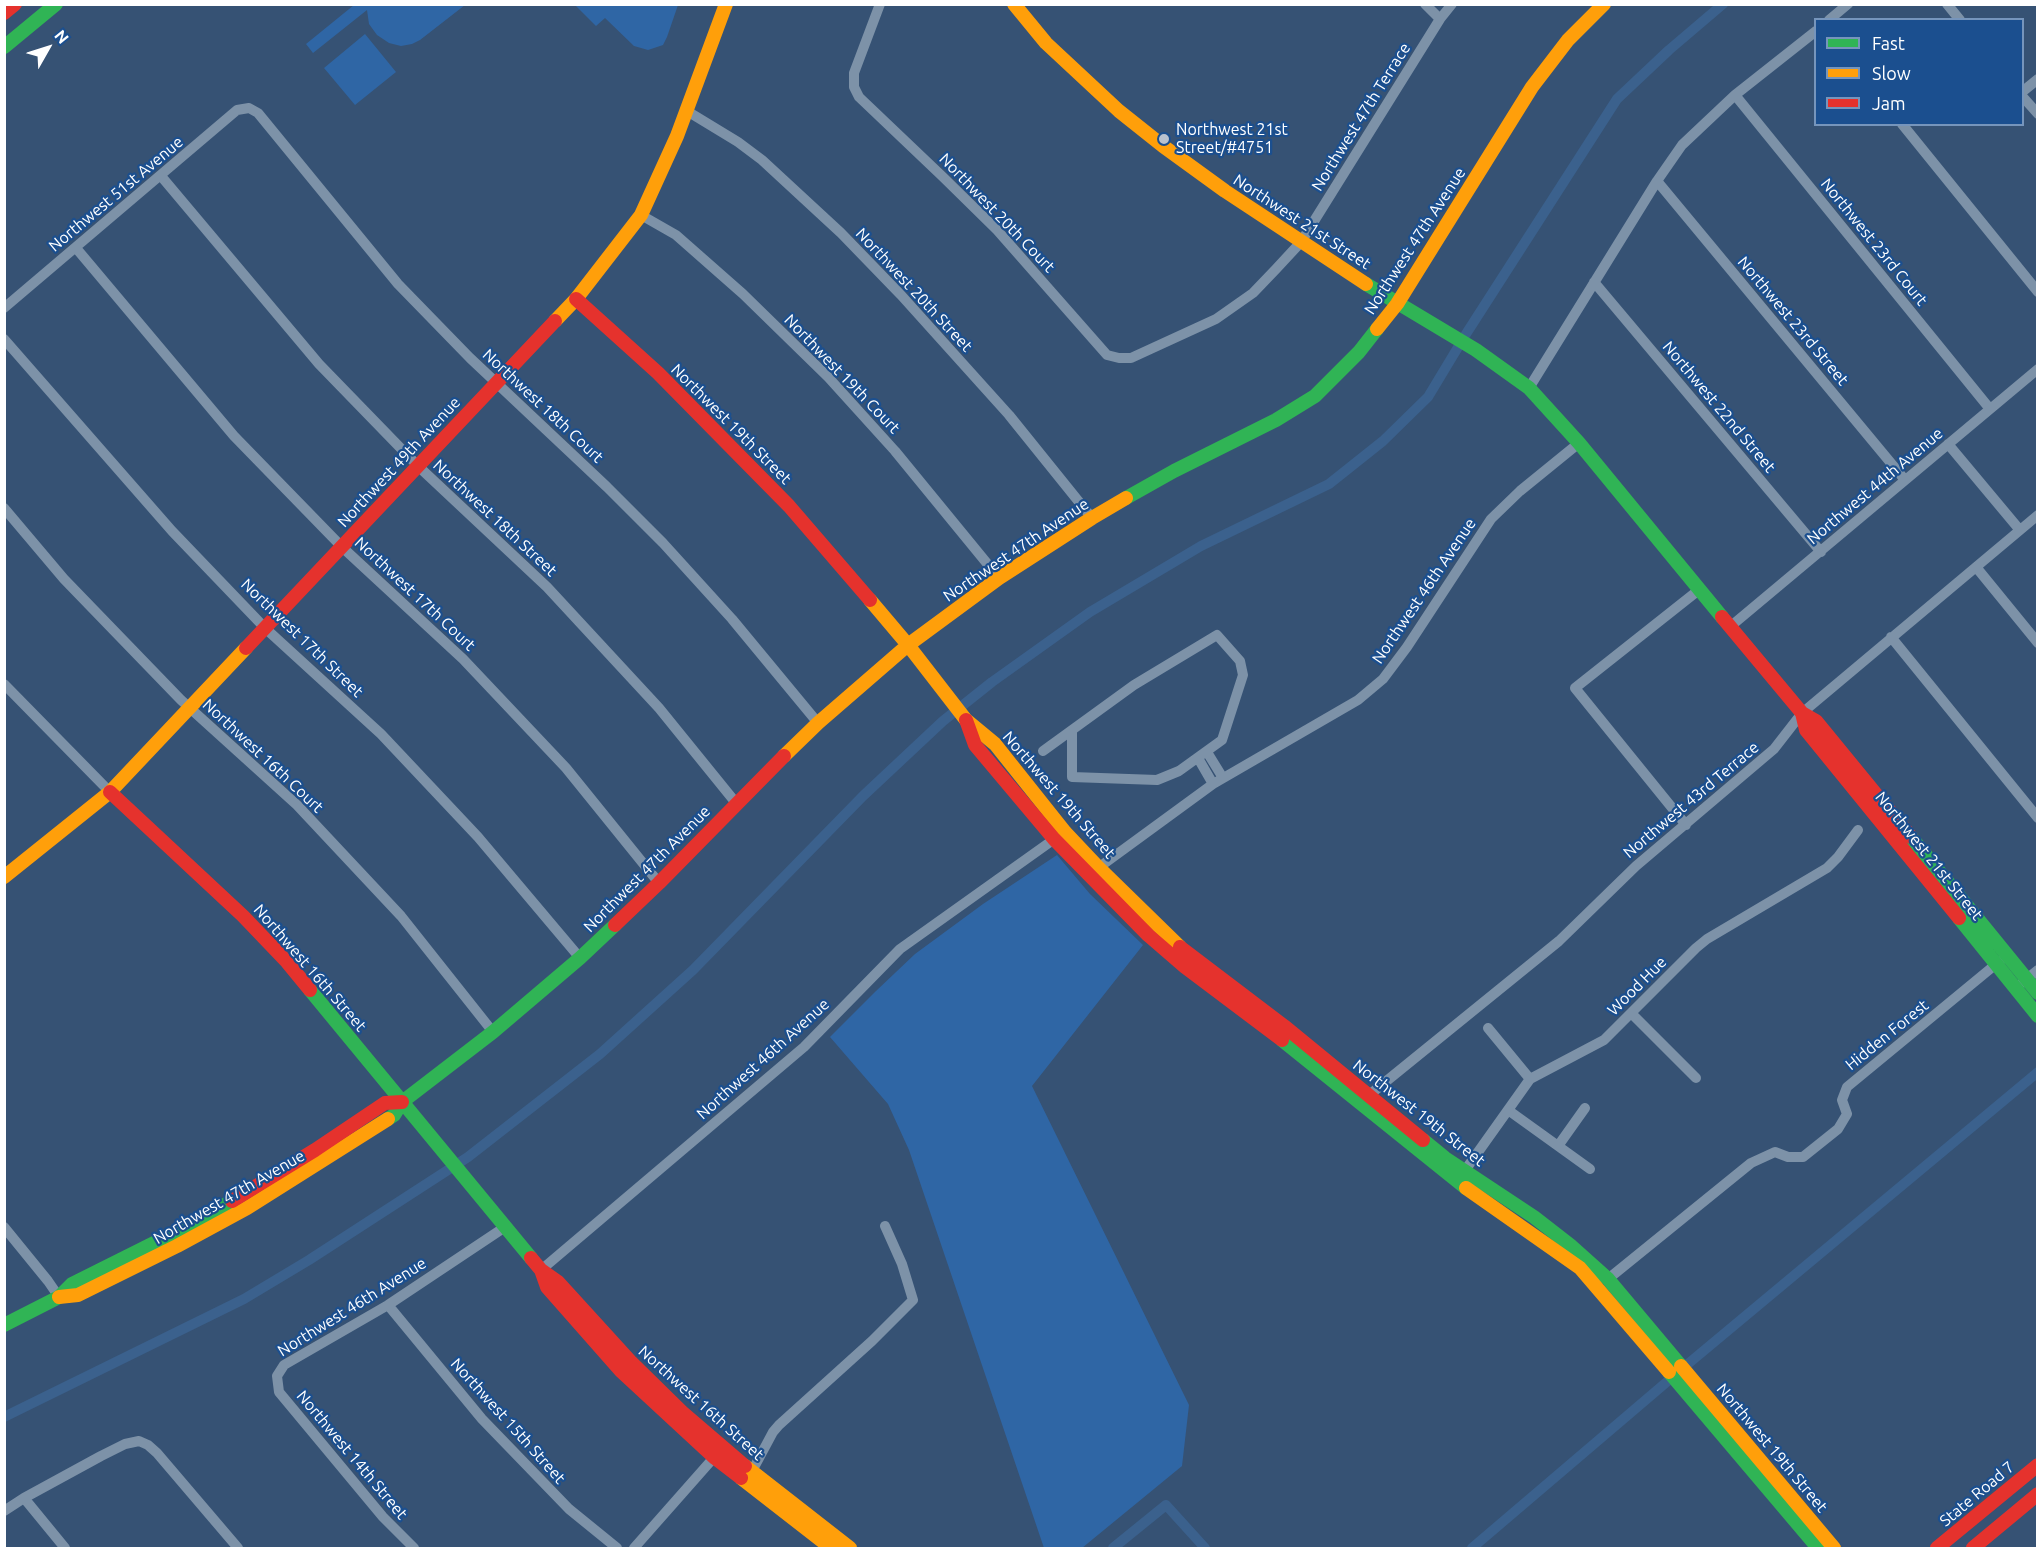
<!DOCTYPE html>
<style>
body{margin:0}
#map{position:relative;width:2042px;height:1553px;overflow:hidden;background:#365274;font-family:Ubuntu,sans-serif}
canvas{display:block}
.frame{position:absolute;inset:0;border:6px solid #fff;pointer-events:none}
.legend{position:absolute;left:1814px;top:18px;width:210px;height:108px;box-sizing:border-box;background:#1b4f8f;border:2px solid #7695bc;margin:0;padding:8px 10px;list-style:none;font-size:18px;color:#fff}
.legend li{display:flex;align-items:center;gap:12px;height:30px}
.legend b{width:30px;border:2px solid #7695bc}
.north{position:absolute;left:18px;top:18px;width:60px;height:60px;-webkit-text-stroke:4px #1b4f8f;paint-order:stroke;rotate:51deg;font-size:16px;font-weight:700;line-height:24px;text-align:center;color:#fff}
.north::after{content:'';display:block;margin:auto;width:21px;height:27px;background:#fff;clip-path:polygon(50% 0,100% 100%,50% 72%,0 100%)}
</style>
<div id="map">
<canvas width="2042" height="1553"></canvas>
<div class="frame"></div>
<ul class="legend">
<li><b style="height:8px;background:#30b455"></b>Fast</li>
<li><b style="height:8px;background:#ff9f0a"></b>Slow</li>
<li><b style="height:8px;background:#e5322d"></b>Jam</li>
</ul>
<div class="north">N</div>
</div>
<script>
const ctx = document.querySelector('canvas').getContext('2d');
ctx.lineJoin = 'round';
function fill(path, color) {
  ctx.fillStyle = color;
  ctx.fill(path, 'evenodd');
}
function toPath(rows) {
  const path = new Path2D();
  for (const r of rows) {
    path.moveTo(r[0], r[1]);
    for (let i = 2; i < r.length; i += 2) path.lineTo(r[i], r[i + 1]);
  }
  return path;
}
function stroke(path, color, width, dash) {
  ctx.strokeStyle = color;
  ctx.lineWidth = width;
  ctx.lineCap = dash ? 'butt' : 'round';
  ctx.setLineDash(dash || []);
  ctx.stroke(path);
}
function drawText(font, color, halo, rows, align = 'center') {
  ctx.font = font + ' Ubuntu,sans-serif';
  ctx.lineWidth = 4.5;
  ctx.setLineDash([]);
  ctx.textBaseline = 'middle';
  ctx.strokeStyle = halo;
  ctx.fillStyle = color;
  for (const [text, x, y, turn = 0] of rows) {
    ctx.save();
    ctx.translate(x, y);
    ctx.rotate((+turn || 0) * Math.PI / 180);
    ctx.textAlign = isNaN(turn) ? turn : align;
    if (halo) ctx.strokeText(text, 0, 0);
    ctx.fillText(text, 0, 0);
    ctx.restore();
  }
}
const green = toPath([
 [354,5,354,4,465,5,420,40,412,44,401,46,389,43,377,35,369,24,367,10,313,53,306,44],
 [575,5,678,5,667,37,663,45,648,50,634,46,605,18,596,26],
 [365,34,396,72,355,105,324,68],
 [1057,855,1090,894,1143,945,1032,1086,1189,1405,1182,1466,1082,1548,1044,1548,909,1150,888,1104,830,1037,876,991,915,954,983,904]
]);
const canal = toPath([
 [4,1417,244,1299,309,1260,468,1157,600,1054,693,970,863,796,943,721,992,682,1090,612,1201,546,1329,484,1383,441,1428,397,1466,334,1617,99,1669,50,1723,4],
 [1113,1548,1166,1505,1205,1548],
 [1472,1548,1689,1363,2038,1072]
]);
const street = toPath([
 [880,4,854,73,854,87,859,97,943,177,997,230,1107,355,1119,358,1131,358,1216,319,1253,293,1276,269,1301,242,1440,19,1452,4],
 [1425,4,1440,19],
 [1947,4,1960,20],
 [1829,20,1848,4],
 [2022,92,2038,79],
 [1735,95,1990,409],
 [2022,96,2038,114],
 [687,111,738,142,762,160,841,233,901,295,1009,415,1092,518],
 [1902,124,2038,292],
 [161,176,319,364,418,466,547,587,659,708,736,803],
 [1657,181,1905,480],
 [641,215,676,235,743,294,828,377,895,451,999,578],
 [76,248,234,436,342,547,463,659,566,768,659,883],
 [1594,282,1821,552],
 [4,308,237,110,249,108,258,113,398,284,470,358,607,487,663,543,732,619,818,723],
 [4,339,172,531,265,628,381,734,478,837,580,958],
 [1529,388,1657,181,1682,145,1735,95,1816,31],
 [1948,444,2019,529],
 [4,508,64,579,181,700,297,805,401,916,493,1032],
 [1976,567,2038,643],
 [1731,626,2038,369],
 [1891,637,2038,818],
 [4,684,110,792],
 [1043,751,1134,685,1217,635,1240,661,1243,675,1222,740,1179,771,1157,780,1072,777,1072,731],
 [1207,752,1223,778],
 [1198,758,1213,784],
 [1686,825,1575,688,1700,589],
 [1094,871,1213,784,1358,700,1383,679,1407,647,1491,519,1520,491,1579,443],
 [2022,983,2038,970],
 [1631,1013,1696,1078],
 [1488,1028,1530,1079],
 [1365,1100,1368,1096,1559,941,1636,866,1774,749,1802,713,2038,515],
 [1508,1110,1590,1169],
 [1558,1146,1585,1108],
 [1461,1176,1530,1079,1604,1040,1696,948,1707,939,1827,868,1838,857,1858,830],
 [4,1227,48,1281,59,1297],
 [541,1270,804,1047,900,949,1060,835],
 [1608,1279,1751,1163,1775,1152,1788,1157,1803,1157,1838,1129,1847,1114,1842,1100,1847,1087,2001,960],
 [388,1305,482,1419,569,1509,617,1548],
 [750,1475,773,1432,779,1425,872,1341,913,1300,902,1264,885,1226],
 [24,1498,65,1548],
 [4,1511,24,1498,101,1456,125,1444,139,1441,148,1445,157,1453,238,1548],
 [414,1548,383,1517,279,1392,277,1376,284,1365,388,1305,505,1227],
 [634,1548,717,1454]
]);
const fast = toPath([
 [4,47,56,4],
 [1366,284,1476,350,1529,388,1579,443,1722,617],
 [1126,498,1174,471,1276,420,1315,396,1359,352,1377,329],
 [1911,837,2038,993],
 [1959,918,2038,1016],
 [310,990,531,1258],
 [1282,1040,1466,1188],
 [388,1119,394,1115,402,1102,493,1032,580,958,615,925],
 [1423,1140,1445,1158,1534,1217,1570,1245,1608,1279,1681,1366],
 [4,1325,59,1297,72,1284,170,1235,232,1201],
 [1669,1372,1818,1548]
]);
const slow = toPath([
 [1014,4,1046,43,1119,111,1163,146,1225,191,1366,284],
 [555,321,576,299,641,215,677,136,726,4],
 [1377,329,1397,304,1532,87,1568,40,1604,4],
 [870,600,908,645,966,720,995,744,1065,832,1098,867,1180,947],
 [784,756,818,723,908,645,999,578,1092,518,1126,498],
 [4,877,110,792,246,648],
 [1466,1188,1580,1268,1669,1372],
 [59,1297,78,1295,177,1246,247,1208,388,1119],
 [1681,1366,1834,1548],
 [745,1466,850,1548],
 [741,1478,831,1548]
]);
const jam = toPath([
 [4,13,15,4],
 [576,299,658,373,789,506,870,600],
 [1722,617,1802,713,1816,721,1911,837],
 [246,648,555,321],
 [1802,713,1806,730,1959,918],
 [966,720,975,745,1054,839,1148,935,1185,967,1282,1040],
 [110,792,243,916,287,962,310,990],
 [615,925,659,883,784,756],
 [1180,947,1284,1026,1423,1140],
 [232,1201,315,1150,385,1103,402,1102],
 [531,1258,541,1270,558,1282,630,1361,682,1412,745,1466],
 [541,1270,547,1287,621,1371,715,1458,741,1478],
 [1937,1548,2038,1465],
 [1973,1548,2038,1494]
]);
const markers = [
 [1164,139,6,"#b9c2ce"]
];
const streetNames = [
 ["Northwest 47th Terrace",1361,117,-58],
 ["Northwest 51st Avenue",116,194,-40],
 ["Northwest 20th Court",997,213,46],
 ["Northwest 21st Street",1302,222,33],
 ["Northwest 47th Avenue",1415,241,-57],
 ["Northwest 23rd Court",1874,242,51],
 ["Northwest 20th Street",914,290,47],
 ["Northwest 23rd Street",1793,321,50],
 ["Northwest 19th Court",842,374,46],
 ["Northwest 18th Court",543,406,43],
 ["Northwest 22nd Street",1719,407,50],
 ["Northwest 19th Street",731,424,45],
 ["Northwest 49th Avenue",399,462,-47],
 ["Northwest 44th Avenue",1875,486,-40],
 ["Northwest 18th Street",495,518,43],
 ["Northwest 47th Avenue",1016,550,-34],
 ["Northwest 46th Avenue",1424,591,-56],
 ["Northwest 17th Court",415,594,43],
 ["Northwest 17th Street",302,638,44],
 ["Northwest 16th Court",263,756,43],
 ["Northwest 19th Street",1059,795,49],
 ["Northwest 43rd Terrace",1691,800,-40],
 ["Northwest 21st Street",1929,856,51],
 ["Northwest 47th Avenue",647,869,-45],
 ["Northwest 16th Street",310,968,49],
 ["Wood Hue",1637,986,-45],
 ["Hidden Forest",1887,1035,-39],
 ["Northwest 46th Avenue",763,1059,-42],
 ["Northwest 19th Street",1419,1113,38],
 ["Northwest 47th Avenue",229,1197,-30],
 ["Northwest 46th Avenue",352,1307,-32],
 ["Northwest 16th Street",701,1403,42],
 ["Northwest 15th Street",508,1421,48],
 ["Northwest 19th Street",1772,1448,50],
 ["Northwest 14th Street",352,1455,50],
 ["State Road 7",1977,1494,-40]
];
const poiNames = [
 ["Northwest 21st",1176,130],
 ["Street/#4751",1176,148]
];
fill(green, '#2f66a5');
stroke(canal, '#3b618d', 10);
stroke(street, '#7d92a8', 10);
stroke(fast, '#30b455', 14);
stroke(slow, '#ff9f0a', 14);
stroke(jam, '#e5322d', 14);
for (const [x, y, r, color] of markers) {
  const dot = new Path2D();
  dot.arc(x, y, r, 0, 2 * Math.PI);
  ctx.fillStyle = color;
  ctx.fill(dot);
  stroke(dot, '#1b4f8f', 2);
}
drawText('16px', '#fff', '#1b4f8f', streetNames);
drawText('16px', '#fff', '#1b4f8f', poiNames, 'left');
</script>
